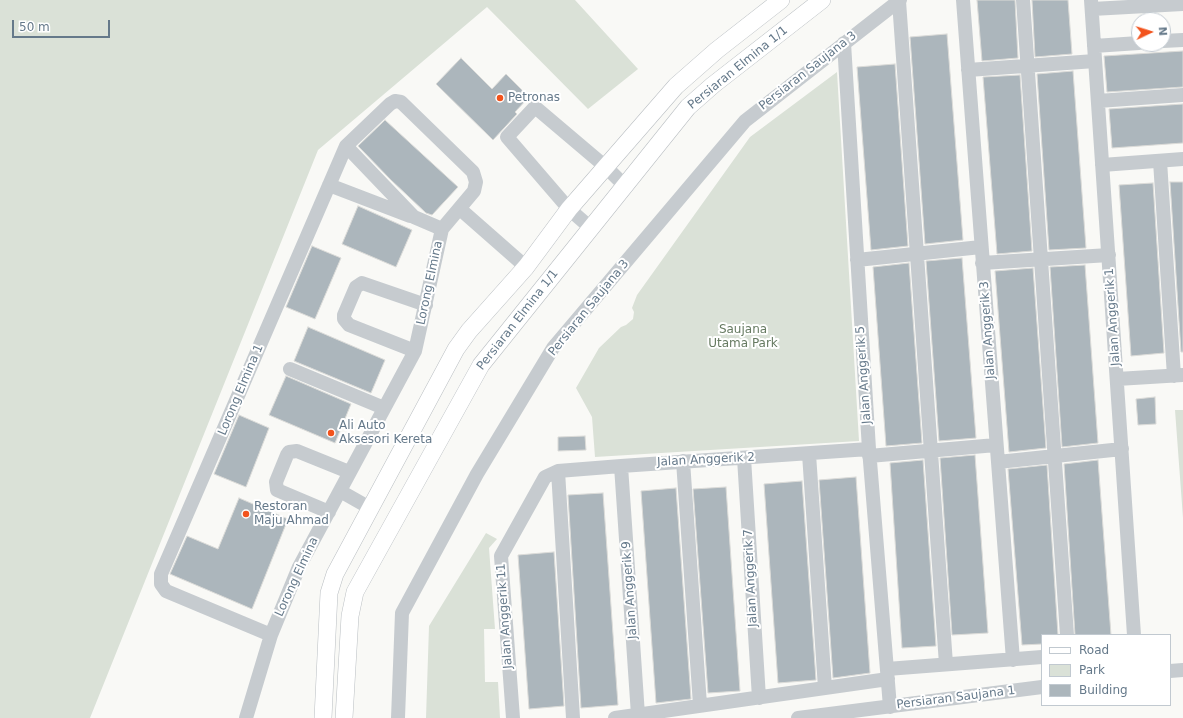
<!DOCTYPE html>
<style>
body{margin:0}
#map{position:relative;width:1183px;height:718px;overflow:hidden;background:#f9f9f6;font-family:"DejaVu Sans",sans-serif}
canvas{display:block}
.legend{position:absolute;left:1041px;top:634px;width:130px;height:72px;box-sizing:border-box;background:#fff;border:1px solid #c1c9d0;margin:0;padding:5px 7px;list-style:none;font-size:12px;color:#65798a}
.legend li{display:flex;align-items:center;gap:8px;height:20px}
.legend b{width:20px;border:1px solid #c1c9d0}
.north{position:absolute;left:1131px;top:12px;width:40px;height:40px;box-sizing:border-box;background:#fff;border:1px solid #c1c9d0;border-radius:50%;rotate:86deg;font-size:11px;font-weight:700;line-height:16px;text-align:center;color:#65798a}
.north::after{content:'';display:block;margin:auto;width:14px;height:18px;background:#f2531d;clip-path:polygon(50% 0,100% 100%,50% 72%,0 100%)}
.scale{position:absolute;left:12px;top:20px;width:98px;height:18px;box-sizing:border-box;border:2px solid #65798a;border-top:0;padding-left:5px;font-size:12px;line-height:14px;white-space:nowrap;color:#65798a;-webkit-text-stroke:3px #fff;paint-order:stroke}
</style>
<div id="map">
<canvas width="1183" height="718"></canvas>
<ul class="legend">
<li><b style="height:5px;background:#fff"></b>Road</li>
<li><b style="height:11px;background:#dae1d7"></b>Park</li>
<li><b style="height:11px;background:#acb6bc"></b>Building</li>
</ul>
<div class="north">N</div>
<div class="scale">50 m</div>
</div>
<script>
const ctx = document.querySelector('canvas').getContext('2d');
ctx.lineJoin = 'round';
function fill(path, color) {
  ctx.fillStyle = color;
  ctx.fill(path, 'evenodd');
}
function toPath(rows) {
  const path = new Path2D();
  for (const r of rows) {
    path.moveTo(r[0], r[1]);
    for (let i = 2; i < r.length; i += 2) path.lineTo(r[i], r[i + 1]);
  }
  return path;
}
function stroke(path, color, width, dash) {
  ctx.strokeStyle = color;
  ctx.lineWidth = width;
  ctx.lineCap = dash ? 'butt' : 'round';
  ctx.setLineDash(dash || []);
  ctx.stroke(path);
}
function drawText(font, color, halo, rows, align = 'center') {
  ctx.font = font + ' "DejaVu Sans",sans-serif';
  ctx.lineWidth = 4;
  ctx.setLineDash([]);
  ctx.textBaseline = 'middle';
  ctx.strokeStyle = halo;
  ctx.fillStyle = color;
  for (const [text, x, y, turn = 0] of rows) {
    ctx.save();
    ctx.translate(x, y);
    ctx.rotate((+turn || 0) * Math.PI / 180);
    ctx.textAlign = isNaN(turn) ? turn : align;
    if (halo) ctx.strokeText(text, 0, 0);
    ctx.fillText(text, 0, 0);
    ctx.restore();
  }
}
const green = toPath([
 [0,0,575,0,638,69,588,109,487,7,318,150,90,718,0,718],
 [837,72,859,441,595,457,592,417,576,388,599,348,621,327,626,325,633,319,634,312,632,308,637,295,750,137],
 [1183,410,1183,518,1175,410],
 [486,533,497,539,489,548,495,629,484,629,485,682,498,682,500,718,426,718,429,626]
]);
const building = toPath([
 [977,0,1015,0,1018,58,982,61,977,0],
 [1032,0,1068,0,1072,54,1035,57,1032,0],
 [947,34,963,240,925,244,910,37,947,34],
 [1183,51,1183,87,1107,92,1104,56,1183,51],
 [461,58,492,89,506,74,529,97,515,112,517,114,493,140,436,84,461,58],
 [895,64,908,246,871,250,857,67,895,64],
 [1073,71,1086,248,1049,250,1037,74,1073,71],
 [1020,75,1032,251,997,254,983,77,1020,75],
 [1183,104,1183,143,1112,148,1109,109,1183,104],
 [385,120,458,187,432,215,426,213,391,180,358,146,385,120],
 [1170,182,1183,182,1183,352,1181,352,1170,182],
 [1153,183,1164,353,1131,356,1119,185,1153,183],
 [358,206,412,230,396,267,342,244,358,206],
 [312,246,341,258,315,319,286,307,312,246],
 [962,258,976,438,939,441,926,261,962,258],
 [909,263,922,443,886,446,873,267,909,263],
 [1085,265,1098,443,1062,447,1050,267,1085,265],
 [1033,268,1046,448,1009,452,995,271,1033,268],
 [308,327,385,360,371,393,294,361,308,327],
 [286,376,351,404,335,443,269,415,286,376],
 [1155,397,1156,424,1138,425,1136,399,1155,397],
 [239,415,269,428,246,487,214,474,239,415],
 [585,436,586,450,558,451,558,437,585,436],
 [975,455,988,633,952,635,940,458,975,455],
 [923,460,936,646,902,648,890,463,923,460],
 [1098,460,1111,635,1075,635,1064,464,1098,460],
 [1047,465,1058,635,1042,635,1042,644,1022,645,1008,469,1047,465],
 [856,477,870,673,833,678,819,480,856,477],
 [802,481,816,680,778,683,764,484,802,481],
 [726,487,740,691,708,693,693,489,726,487],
 [676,488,691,699,656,703,641,491,676,488],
 [603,493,618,705,581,708,568,495,603,493],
 [239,498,288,519,252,609,170,574,187,536,218,549,239,498],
 [554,552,564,706,529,709,518,555,554,552]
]);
const minor = toPath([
 [963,0,1013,660],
 [1023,0,1067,635],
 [1091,0,1134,635],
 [899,1,946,664],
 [1092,9,1183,4],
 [1163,41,1183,40],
 [844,43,869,449,890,707],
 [1094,46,1139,43],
 [968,70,1095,61],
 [1098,101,1183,95],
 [346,146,414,217,442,229],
 [1160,161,1174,376],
 [1102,165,1183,159],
 [329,185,410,216],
 [460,209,526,267],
 [592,229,569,209,507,137,535,107,607,168,626,187],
 [857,260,981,247],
 [982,263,1109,255],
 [415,351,349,325,344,319,344,315,356,287,362,283,426,305],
 [290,369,384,408],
 [1117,379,1183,375],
 [809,454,825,688],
 [869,456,996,445],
 [744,458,759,698],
 [683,461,700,705],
 [998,462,1122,449],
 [621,466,638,715],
 [558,471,573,718],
 [340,491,370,508],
 [329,512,277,490,276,482,287,455,289,452,297,451,349,472],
 [887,669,1042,657],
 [1170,671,1183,670],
 [246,718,271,635,299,567,415,351,442,229,474,191,476,182,473,172,401,102,395,101,390,104,346,146,161,574,161,584,166,591,271,635],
 [398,718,402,613,477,474,553,348,745,121,900,0],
 [513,718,501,556,545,477,558,471,621,466,869,449],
 [615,718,888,679],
 [798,718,1042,687]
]);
const major = toPath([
 [323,718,329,593,335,574,456,349,469,331,526,267,569,209,676,86,717,50,781,0],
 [344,718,350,616,355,592,481,365,688,107,713,85,822,0]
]);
const markers = [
 [500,98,4,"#f2531d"],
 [331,433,4,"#f2531d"],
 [246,514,4,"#f2531d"]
];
const streetNames = [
 ["Persiaran Elmina 1/1",738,68,-39],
 ["Persiaran Saujana 3",808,71,-38],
 ["Lorong Elmina",430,283,-78],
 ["Persiaran Saujana 3",589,308,-51],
 ["Jalan Anggerik 1",1113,317,-94],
 ["Persiaran Elmina 1/1",518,320,-52],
 ["Jalan Anggerik 3",988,330,-94],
 ["Jalan Anggerik 5",864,375,-94],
 ["Lorong Elmina 1",241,390,-67],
 ["Jalan Anggerik 2",706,460,-3],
 ["Lorong Elmina",297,577,-65],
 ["Jalan Anggerik 7",751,578,-93],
 ["Jalan Anggerik 9",630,590,-94],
 ["Jalan Anggerik 11",505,616,-94],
 ["Persiaran Saujana 1",956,698,-7]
];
const poiNames = [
 ["Petronas",508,98],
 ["Ali Auto",339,426],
 ["Aksesori Kereta",339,440],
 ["Restoran",254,507],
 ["Maju Ahmad",254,521]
];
const parkNames = [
 ["Saujana",743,330],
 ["Utama Park",743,344]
];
fill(green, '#dae1d7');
fill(building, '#acb6bc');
stroke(building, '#dbdbd8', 1);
stroke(major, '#b9bec2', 18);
stroke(minor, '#c6cbcf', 14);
stroke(major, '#fff', 17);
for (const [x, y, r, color] of markers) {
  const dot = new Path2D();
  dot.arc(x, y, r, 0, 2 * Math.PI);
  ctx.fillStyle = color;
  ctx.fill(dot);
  stroke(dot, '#fff', 1.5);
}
drawText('12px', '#65798a', '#fff', streetNames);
drawText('12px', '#65798a', '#fff', poiNames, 'left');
drawText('12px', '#667a61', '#fff', parkNames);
</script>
